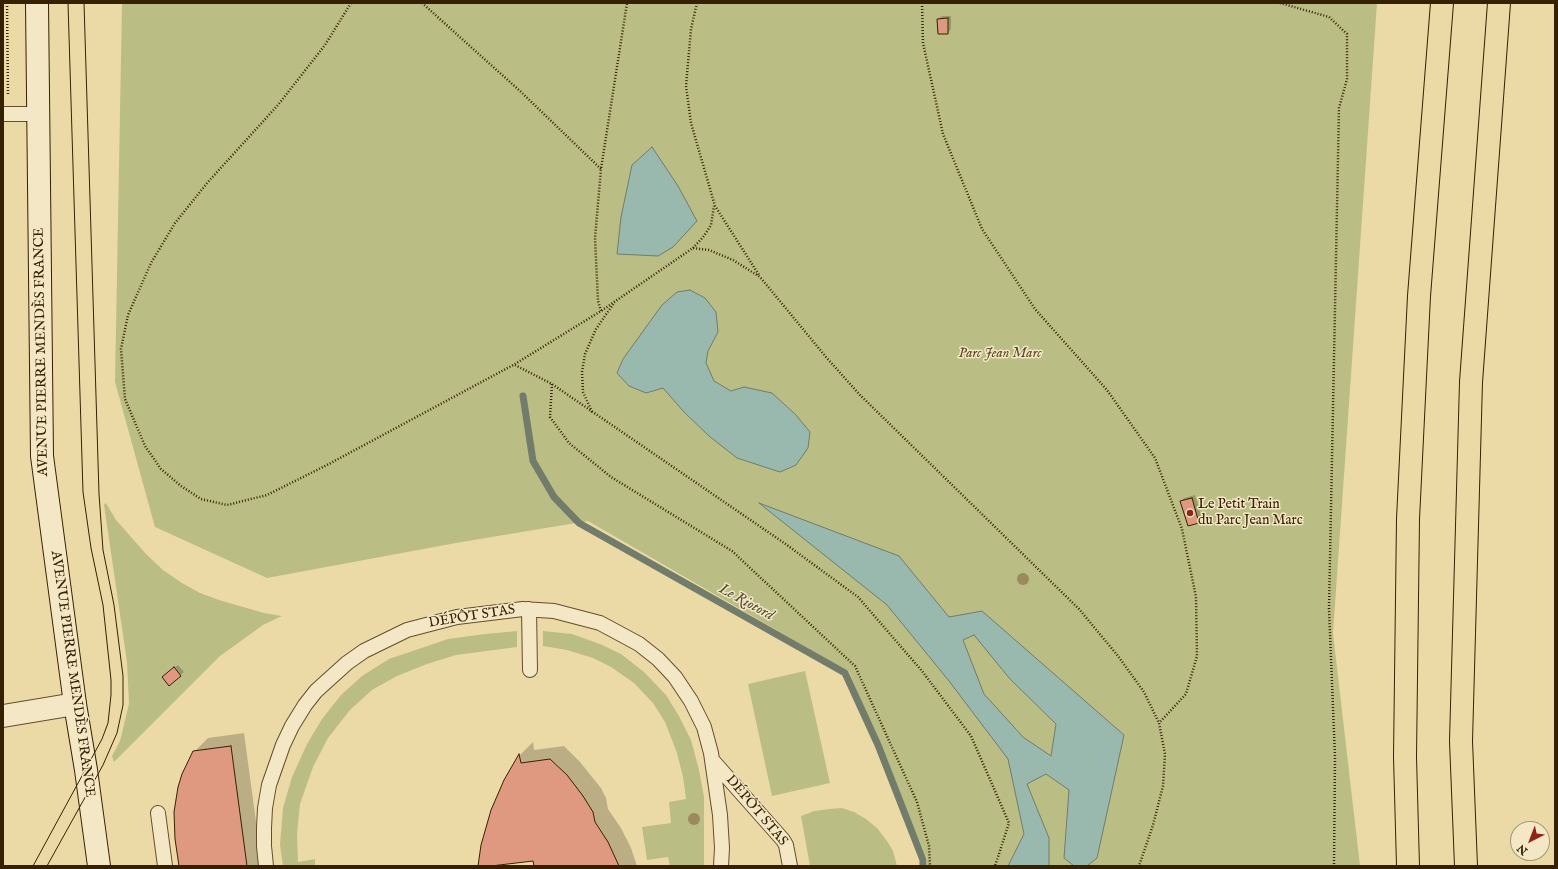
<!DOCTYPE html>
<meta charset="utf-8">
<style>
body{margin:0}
#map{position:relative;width:1558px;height:869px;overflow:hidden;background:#ecdaa6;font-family:"IM FELL English",serif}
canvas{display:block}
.frame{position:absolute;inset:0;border:4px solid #362003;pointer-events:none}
.north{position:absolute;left:1510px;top:821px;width:40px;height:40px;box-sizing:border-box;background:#f3e7c5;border:1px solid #a79777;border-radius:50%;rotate:222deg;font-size:11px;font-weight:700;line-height:16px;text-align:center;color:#362003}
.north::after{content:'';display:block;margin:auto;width:14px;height:18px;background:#8f2418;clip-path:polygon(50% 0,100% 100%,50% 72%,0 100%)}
</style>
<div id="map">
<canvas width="1558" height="869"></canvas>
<div class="frame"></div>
<div class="north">N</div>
</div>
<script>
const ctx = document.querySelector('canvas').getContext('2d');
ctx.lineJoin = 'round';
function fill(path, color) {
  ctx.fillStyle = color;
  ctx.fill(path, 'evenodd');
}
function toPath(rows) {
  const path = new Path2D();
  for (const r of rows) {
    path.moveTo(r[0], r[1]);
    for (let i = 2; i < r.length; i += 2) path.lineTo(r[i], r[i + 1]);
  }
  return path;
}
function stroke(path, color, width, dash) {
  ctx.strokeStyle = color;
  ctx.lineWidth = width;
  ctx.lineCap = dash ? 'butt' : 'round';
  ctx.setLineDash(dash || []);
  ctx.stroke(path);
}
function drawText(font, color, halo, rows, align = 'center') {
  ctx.font = font + ' "IM FELL English",serif';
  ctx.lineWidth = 3;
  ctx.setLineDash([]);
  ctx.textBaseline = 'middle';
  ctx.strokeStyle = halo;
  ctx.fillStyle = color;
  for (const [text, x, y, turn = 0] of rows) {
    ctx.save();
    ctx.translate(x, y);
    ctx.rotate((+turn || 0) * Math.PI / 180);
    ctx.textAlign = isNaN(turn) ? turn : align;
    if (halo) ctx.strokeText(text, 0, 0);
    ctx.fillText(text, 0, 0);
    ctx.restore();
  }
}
const green = toPath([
 [122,3,1377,3,1333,633,1360,866,927,866,927,859,849,672,588,521,456,543,267,578,155,527,115,382],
 [106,503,116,520,146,554,163,570,182,583,200,593,219,600,264,613,282,616,263,625,220,656,114,762,112,756,120,741,129,704,127,662,104,505],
 [517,631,517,647,456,655,427,664,397,676,372,690,350,710,328,738,313,767,300,804,297,834,298,862,315,859,315,866,283,866,280,845,283,808,292,777,307,744,322,719,341,695,362,676,389,659,448,639,485,634],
 [543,631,572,634,600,644,621,654,644,672,666,695,679,716,691,740,699,770,704,797,704,866,670,866,668,857,647,860,642,827,671,823,669,802,686,799,683,777,677,753,665,722,653,703,634,683,611,667,593,658,567,650,543,646],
 [805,671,830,783,772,796,748,684],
 [842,808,854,812,866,819,877,828,887,841,893,851,897,866,810,866,801,816,814,811,829,809]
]);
const water = toPath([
 [652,147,678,186,697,221,673,247,658,256,617,254,621,217,632,165,652,147],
 [690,290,705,298,716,312,718,332,708,351,706,363,714,381,731,391,744,387,772,393,796,415,810,432,808,448,796,465,780,472,737,458,709,436,684,412,663,388,646,393,629,386,617,373,623,359,662,305,677,292,690,290],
 [759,503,899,556,949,617,982,611,1124,735,1097,858,1087,866,1074,866,1064,858,1069,790,1046,774,1027,784,1049,838,1049,866,1008,866,1024,834,1008,759,949,681,887,605,759,503],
 [974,635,1010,679,1056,724,1051,756,1023,737,984,694,963,640,974,635]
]);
const shadow = toPath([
 [942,16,951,16,951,29,948,33,939,33,938,19],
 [1195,495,1202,519,1199,522,1181,501,1184,498],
 [178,665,184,672,169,685,166,674],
 [244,733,262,866,180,866,194,752,208,738],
 [533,742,534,750,564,746,580,762,601,788,606,798,608,809,621,828,631,848,637,866,535,866,534,860,479,866,505,780,520,755]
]);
const stream = toPath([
 [523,396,533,461,554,497,579,523,845,673,878,745,923,860,923,866]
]);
const building = toPath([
 [948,18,948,34,938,34,937,19,948,18],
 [1192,498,1199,523,1188,526,1180,501,1192,498],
 [174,667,181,676,169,686,162,677,174,667],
 [231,746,247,866,179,866,175,839,174,812,178,787,182,774,193,751,231,746],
 [519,754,521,763,550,759,567,775,583,796,593,812,595,822,608,842,619,866,534,866,533,861,491,866,478,866,481,845,491,810,504,780,519,754]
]);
const path = toPath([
 [7,3,8,94],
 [351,3,325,45,278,105,208,182,175,223,151,263,128,315,121,349,125,399,145,446,161,469,181,486,201,499,227,505,267,495,327,465,515,364,601,311,693,248,709,250,733,260,760,277,826,357,859,394,1079,609,1118,656,1144,692,1159,723,1165,754,1163,786,1153,825,1139,866],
 [422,3,520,91,601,169],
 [697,3,691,29,686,86,691,123,715,206,759,275],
 [922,3,923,43,943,134,982,229,1035,309,1107,390,1155,458,1182,529,1196,597,1197,656,1186,694,1159,723],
 [1280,3,1329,17,1347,34,1347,79,1339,108,1329,609,1335,757,1334,866],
 [693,248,704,236,711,225,714,206],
 [601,311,598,301,595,238,601,169,627,3],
 [515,365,552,384,787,545,858,597,922,671,971,736,1009,823,995,866],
 [552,384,550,417,569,443,611,477,732,551,855,666,917,802,929,846,930,866],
 [592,412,583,392,582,372,585,354,596,329,614,303]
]);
const service = toPath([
 [3,114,38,114],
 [529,609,530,670],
 [713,761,783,840,786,845,790,866],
 [158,813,165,866],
 [266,866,264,846,264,828,265,808,269,785,283,745,292,726,305,705,316,691,347,663,364,651,407,630,457,617,523,609,554,611,600,623,639,644,658,659,675,677,691,701,704,727,711,753,720,815,722,848,721,866]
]);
const minor = toPath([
 [3,716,75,704]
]);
const secondary = toPath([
 [37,3,42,456,75,704,86,770,99,866]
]);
const motorway = toPath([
 [1408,866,1405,757,1408,519,1419,296,1442,3],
 [1466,866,1461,741,1471,382,1499,3]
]);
const tram = toPath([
 [33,866,102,739,108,723,111,695,111,680,103,605,91,548,83,492,68,3],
 [47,866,103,765,117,733,123,705,123,676,114,605,103,550,99,494,84,3]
]);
const trees = [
 [1023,579],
 [694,819]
];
const markers = [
 [1190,513,4,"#8f2418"]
];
const streetNames = [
 ["AVENUE PIERRE MENDÈS FRANCE",42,352,-91],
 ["DÉPÔT STAS",472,617,-9],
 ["AVENUE PIERRE MENDÈS FRANCE",72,674,82],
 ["DÉPÔT STAS",756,811,50]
];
const parkNames = [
 ["Parc Jean Marc",1000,354]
];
const poiNames = [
 ["Le Petit Train",1198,505],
 ["du Parc Jean Marc",1198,521]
];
const waterNames = [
 ["Le Riotord",746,603,29]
];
fill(green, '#bbbe84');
fill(water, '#9ab9ae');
stroke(water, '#727c6a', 1);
fill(shadow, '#0003');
stroke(stream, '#727c6a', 7);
fill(building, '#df9980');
stroke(building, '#362003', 1);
stroke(service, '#644e2c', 16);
stroke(minor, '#644e2c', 24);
stroke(secondary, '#362003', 24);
stroke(motorway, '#362003', 24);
stroke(path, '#362003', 2.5, [1, 2]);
stroke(service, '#f3e7c5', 14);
stroke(minor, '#f3e7c5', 22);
stroke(secondary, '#f3e7c5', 22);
stroke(motorway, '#ecdaa6', 22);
stroke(tram, '#362003', 1);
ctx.fillStyle = '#9a8a5e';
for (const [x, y] of trees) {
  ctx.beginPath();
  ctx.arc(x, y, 6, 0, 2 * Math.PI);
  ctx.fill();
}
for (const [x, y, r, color] of markers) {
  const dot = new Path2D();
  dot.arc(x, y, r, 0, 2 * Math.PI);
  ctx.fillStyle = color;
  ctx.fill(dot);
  stroke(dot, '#f3e7c5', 1.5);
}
drawText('14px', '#362003', '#f3e7c5', streetNames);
drawText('italic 14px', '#574823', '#f3e7c5', parkNames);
drawText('14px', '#362003', '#f3e7c5', poiNames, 'left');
drawText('italic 15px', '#544e36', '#f3e7c5', waterNames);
</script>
